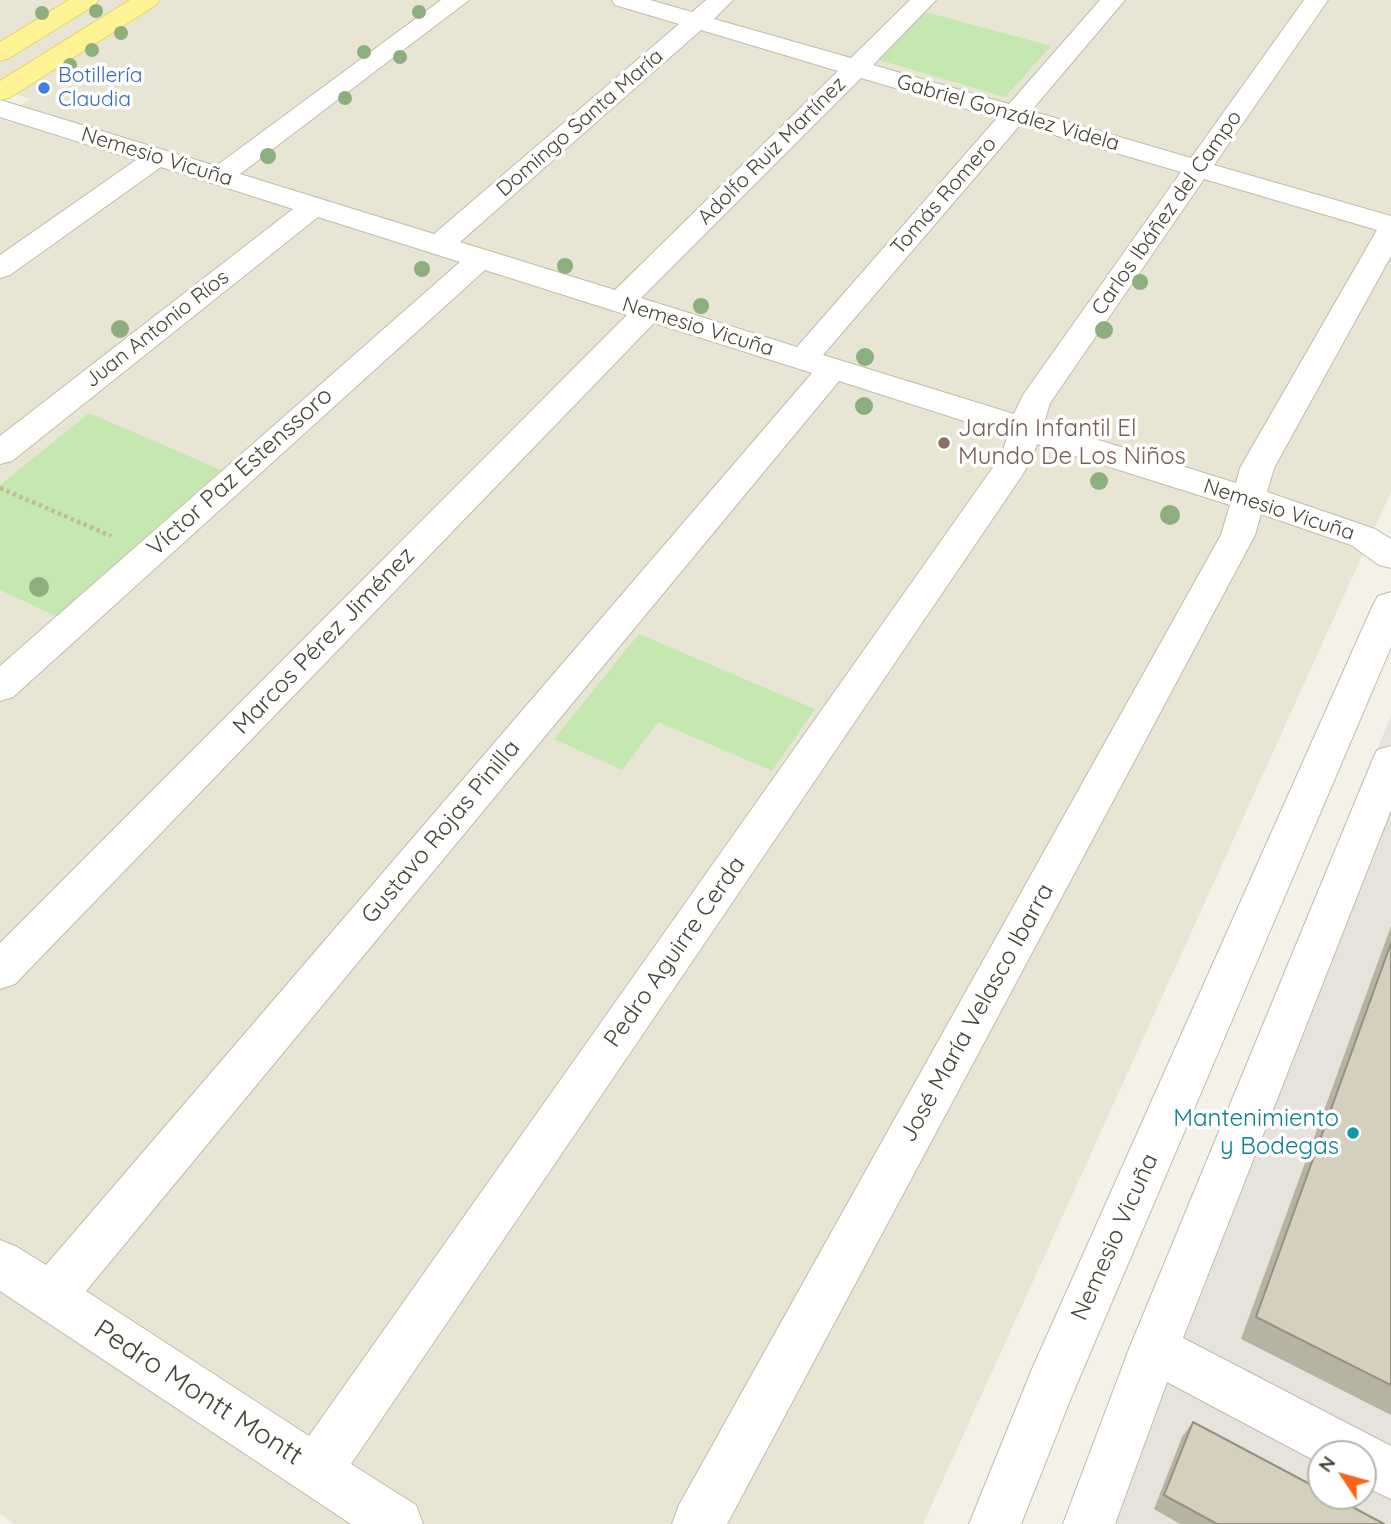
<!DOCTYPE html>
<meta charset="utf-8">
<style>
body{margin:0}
#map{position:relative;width:1391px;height:1524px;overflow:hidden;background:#f4f2e7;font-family:Quicksand,sans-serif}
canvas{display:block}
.north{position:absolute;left:1307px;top:1440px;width:70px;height:70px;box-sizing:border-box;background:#fff;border:2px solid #b5b4af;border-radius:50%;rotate:306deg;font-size:19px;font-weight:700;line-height:28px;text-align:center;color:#474336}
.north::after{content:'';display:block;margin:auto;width:24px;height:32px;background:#f96619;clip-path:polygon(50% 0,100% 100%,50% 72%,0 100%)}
</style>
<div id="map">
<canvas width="1391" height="1524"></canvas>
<div class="north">N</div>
</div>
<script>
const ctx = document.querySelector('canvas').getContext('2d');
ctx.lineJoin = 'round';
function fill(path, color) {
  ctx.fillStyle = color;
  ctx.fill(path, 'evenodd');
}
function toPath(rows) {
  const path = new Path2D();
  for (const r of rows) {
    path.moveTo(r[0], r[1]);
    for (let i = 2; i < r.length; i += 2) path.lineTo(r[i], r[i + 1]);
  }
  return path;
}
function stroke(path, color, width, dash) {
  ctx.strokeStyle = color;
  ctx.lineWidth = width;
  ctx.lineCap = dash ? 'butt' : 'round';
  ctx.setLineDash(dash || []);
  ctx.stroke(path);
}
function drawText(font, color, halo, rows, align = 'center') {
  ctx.font = font + ' Quicksand,sans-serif';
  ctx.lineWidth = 7;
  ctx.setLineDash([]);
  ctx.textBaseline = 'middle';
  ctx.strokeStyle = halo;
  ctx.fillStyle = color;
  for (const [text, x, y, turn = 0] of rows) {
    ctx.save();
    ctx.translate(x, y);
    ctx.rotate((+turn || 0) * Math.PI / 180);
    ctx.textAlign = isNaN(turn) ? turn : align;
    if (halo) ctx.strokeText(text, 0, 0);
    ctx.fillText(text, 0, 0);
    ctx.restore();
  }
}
const residential = toPath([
 [0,0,1391,0,1391,492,923,1524,14,1524,0,1514,0,119,30,99,0,89]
]);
const industrial = toPath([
 [1391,715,1391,1524,1070,1524],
 [1321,1454,1363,1454,1363,1496,1321,1496]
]);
const green = toPath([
 [926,12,1051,46,1005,97,879,60],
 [89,413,221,470,56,616,0,590,0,485],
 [639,634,815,709,772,771,658,722,622,770,554,739]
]);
const path = toPath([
 [0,488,111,536]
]);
const minor = toPath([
 [441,0,469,0,240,174,434,234,679,24,615,5,612,0,650,0,692,12,706,0,733,0,714,19,851,58,910,0,936,0,873,65,1009,104,1100,0,1125,0,1031,111,1191,158,1304,0,1328,0,1214,165,1391,216,1391,256,1274,468,1267,492,1375,529,1391,539,1391,568,1379,565,1351,545,1261,514,1255,535,727,1524,672,1524,679,1505,1221,535,1230,505,1037,444,1033,457,1021,477,351,1464,416,1505,423,1524,351,1524,0,1291,0,1240,17,1247,46,1265,812,373,654,323,15,984,0,989,0,943,627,315,485,270,13,697,0,701,0,666,460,262,318,217,12,461,0,464,0,436,293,209,161,167,10,275,0,278,0,255,136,160,0,117,0,100,216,166,441,0],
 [701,30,838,71,615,290,460,242,701,30],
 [861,78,997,118,797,347,641,298,861,78],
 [1020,125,1181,172,1023,395,1014,414,823,355,1020,125],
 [1204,179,1377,230,1240,468,1236,483,1044,423,1050,403,1204,179],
 [839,381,1008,435,1001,456,309,1436,86,1291,839,381],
 [1391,592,1391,647,1073,1393,1021,1524,969,1524,1032,1369,1373,605,1378,596,1391,592],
 [1391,746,1391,810,1183,1338,1391,1446,1391,1499,1363,1486,1363,1454,1321,1454,1321,1464,1167,1382,1115,1524,1063,1524,1129,1349,1372,761,1377,750,1391,746]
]);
const major = toPath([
 [69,0,98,0,95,5,9,58,0,61,0,42,69,0],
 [130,0,159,0,156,5,9,98,0,100,0,81,130,0]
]);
const trees = [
 [96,11,7],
 [419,12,7],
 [42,13,7],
 [121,33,7],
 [92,50,7],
 [364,52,7],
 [400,57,7],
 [70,65,7],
 [345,98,7],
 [268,156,8],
 [565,266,8],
 [422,269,8],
 [1140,282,8],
 [701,306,8],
 [120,329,9],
 [1104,330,9],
 [865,357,9],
 [864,406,9],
 [1099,481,9],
 [1170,515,10],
 [39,587,10]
];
const wall = toPath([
 [1391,926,1391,1415,1241,1339],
 [1193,1422,1384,1524,1180,1524,1154,1509,1182,1437]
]);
const building = toPath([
 [1391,943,1391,1385,1256,1317,1391,943],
 [1193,1422,1321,1490,1321,1496,1332,1496,1384,1524,1217,1524,1164,1495,1193,1422]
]);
const markers = [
 [44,88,7,"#3f7fe0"],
 [944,443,7,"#8d6e63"],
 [1353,1133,7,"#0f9aa8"]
];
const farShopnames = [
 ["Botillería",58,76],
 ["Claudia",58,100]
];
const farStreetnames = [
 ["Gabriel González Videla",1008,113,16],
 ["Domingo Santa María",580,123,-41],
 ["Adolfo Ruiz Martínez",772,151,-45],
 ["Nemesio Vicuña",157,157,17],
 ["Tomás Romero",944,196,-49],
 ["Carlos Ibáñez del Campo",1167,213,-55],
 ["Nemesio Vicuña",698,327,17],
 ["Juan Antonio Ríos",157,329,-38],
 ["Nemesio Vicuña",1279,510,18]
];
const educationNames = [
 ["Jardín Infantil El",958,429],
 ["Mundo De Los Niños",958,457]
];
const streetNames = [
 ["Víctor Paz Estenssoro",240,472,-42],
 ["Marcos Pérez Jiménez",324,641,-46],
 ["Gustavo Rojas Pinilla",441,832,-50],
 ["Pedro Aguirre Cerda",675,952,-55],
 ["José María Velasco Ibarra",977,1013,-61],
 ["Nemesio Vicuña",1115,1237,-66]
];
const cultureNames = [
 ["Mantenimiento",1339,1119],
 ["y Bodegas",1339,1147]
];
const nearStreetnames = [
 ["Pedro Montt Montt",198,1393,33]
];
fill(residential, '#e8e5d5');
fill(industrial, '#e6e3dc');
fill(green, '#c4e8b0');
stroke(minor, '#bfbcaa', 2);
stroke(major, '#e3d666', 2);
stroke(path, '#c1bb9b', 4.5, [3.5, 3.5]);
fill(minor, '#fff');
fill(major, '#fef496');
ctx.fillStyle = '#8daf7e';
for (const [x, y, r] of trees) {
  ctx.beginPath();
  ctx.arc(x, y, r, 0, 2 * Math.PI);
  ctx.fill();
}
fill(wall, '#b7b3a3');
fill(building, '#d5d0bd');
stroke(building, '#959284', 2);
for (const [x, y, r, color] of markers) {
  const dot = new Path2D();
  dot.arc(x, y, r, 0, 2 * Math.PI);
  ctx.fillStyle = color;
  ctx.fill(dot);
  stroke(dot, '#fff', 2.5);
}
drawText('21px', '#366cbe', '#fff', farShopnames, 'left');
drawText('21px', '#474336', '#fff', farStreetnames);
drawText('24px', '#785e54', '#fff', educationNames, 'left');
drawText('24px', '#474336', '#fff', streetNames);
drawText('24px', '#0d838f', '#fff', cultureNames, 'right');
drawText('28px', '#474336', '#fff', nearStreetnames);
</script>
